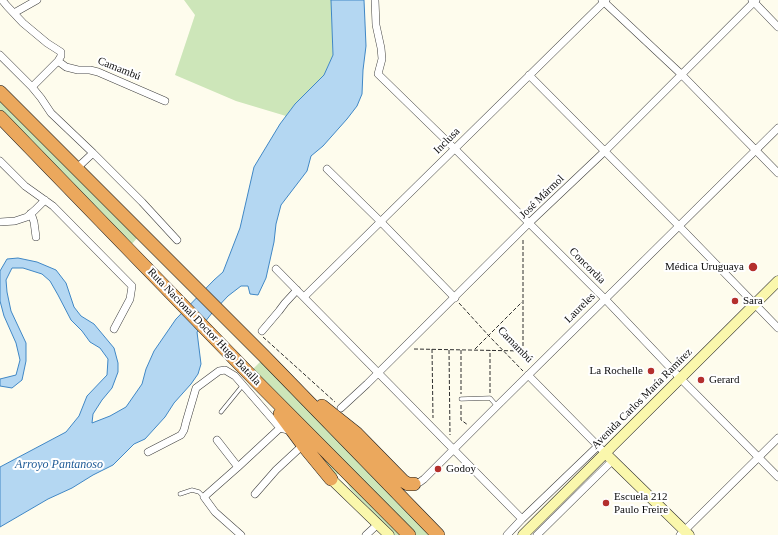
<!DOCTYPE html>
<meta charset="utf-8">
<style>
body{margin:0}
canvas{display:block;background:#fefced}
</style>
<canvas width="778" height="535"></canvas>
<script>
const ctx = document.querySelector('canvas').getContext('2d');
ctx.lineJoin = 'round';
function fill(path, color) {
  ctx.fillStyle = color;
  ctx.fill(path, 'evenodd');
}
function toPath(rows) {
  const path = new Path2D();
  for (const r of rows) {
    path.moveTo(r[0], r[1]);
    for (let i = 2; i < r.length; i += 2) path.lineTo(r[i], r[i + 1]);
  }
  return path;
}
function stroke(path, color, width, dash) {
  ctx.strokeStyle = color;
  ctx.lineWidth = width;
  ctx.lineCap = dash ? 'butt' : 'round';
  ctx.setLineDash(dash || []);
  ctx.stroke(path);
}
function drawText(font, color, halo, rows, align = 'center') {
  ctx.font = font + ' "Times New Roman",serif';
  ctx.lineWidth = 4;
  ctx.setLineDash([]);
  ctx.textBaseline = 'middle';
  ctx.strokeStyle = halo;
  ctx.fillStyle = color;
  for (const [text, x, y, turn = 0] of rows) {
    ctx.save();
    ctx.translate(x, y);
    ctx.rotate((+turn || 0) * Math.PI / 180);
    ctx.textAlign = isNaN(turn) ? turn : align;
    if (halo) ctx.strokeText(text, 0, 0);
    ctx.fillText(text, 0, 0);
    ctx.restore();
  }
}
const green = toPath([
 [184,0,331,0,333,55,324,75,295,104,286,116,236,101,175,75,195,15],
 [0,97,138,237,131,245,0,112],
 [261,361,431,535,416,535,253,369],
 [302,432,403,535,395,535,352,491,347,483,340,475,338,474,333,476]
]);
const water = toPath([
 [331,0,364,0,366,46,363,70,362,94,357,106,347,119,323,146,311,156,307,171,281,205,276,224,274,242,266,278,258,295,250,294,248,286,241,286,228,296,212,313,197,332,201,364,198,374,191,384,174,403,165,417,145,439,134,444,113,465,93,475,72,488,48,499,0,527,0,467,66,432,79,416,87,396,107,375,108,359,100,348,90,342,82,331,71,320,58,295,50,281,42,274,23,268,12,268,6,280,7,292,11,311,26,343,26,361,22,380,12,388,0,386,0,379,16,375,20,360,16,343,4,316,0,301,0,271,7,259,18,258,37,262,56,270,66,283,74,307,81,316,94,324,114,348,118,363,118,372,112,388,102,400,93,414,92,423,110,416,126,407,142,384,146,369,154,351,176,319,214,280,223,272,240,228,254,167,280,124,295,104,324,75,333,55,331,0]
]);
const path = toPath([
 [459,303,489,336,523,371],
 [263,337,335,402],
 [414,349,523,351,523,239],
 [432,349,433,418],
 [475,349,522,302],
 [449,350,450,435],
 [461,350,461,394],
 [490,393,490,350],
 [461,405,461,420,468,425]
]);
const lane = toPath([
 [461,399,490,398,497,406],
 [221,412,243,385],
 [180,494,192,490,199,492,204,497]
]);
const street = toPath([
 [2,0,7,6,23,23,47,43,61,52,61,56,58,61,66,67,78,70,90,70,98,72,165,101],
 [375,0,376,25,381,48,382,59,378,74,455,149,605,299,680,378,778,477],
 [602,0,681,74,778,173],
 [752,0,778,27],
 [14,13,37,0],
 [0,55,32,87,41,98,51,113,93,153,142,202,177,240],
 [529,75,679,226,778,328],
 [32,87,58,61],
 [0,161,25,186,53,206,132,286,130,299,114,329],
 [77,168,93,153],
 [327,169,381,222,455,298],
 [31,213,34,222,36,237],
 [0,222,15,221,27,217,35,210,45,200],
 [276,269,522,519],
 [304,297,606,0],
 [262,331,279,311,285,303,297,290],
 [528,375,601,449],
 [341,408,367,384,529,223,605,151,756,0],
 [217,440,238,467],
 [148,452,181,435,184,430,186,422,196,388,219,371,225,370,235,376,280,428,292,431],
 [414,484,420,482,424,479,497,406,778,128],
 [255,494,276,470,303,445],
 [241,535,215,512,204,497,238,467,280,428],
 [366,535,378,524],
 [507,535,522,519,598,446],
 [537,535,613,460],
 [680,535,778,438]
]);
const secondary = toPath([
 [605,453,689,535],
 [331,479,389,535],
 [523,535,778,281]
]);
const highway = toPath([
 [0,92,264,356,438,535],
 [0,117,257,382,409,535],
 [322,406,356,433,403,481,408,484,414,484],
 [280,414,303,445,331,479]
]);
const markers = [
 [753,267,5,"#b42f2d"],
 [735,301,4,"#b42f2d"],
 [651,371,4,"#b42f2d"],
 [701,380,4,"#b42f2d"],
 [438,469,4,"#b42f2d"],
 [606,503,4,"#b42f2d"]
];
const streetNames = [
 ["Camambú",119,69,22],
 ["Inclusa",447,141,-45],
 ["José Mármol",542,197,-44],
 ["Concordia",587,266,45],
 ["Laureles",580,308,-45],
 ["Ruta Nacional Doctor Hugo Batalla",204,327,46],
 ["Camambú",515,345,46],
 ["Avenida Carlos María Ramírez",642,399,-45]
];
const poiNames = [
 ["Médica Uruguaya",744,267,"right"],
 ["Sara",743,301],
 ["La Rochelle",643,371,"right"],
 ["Gerard",709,380],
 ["Godoy",446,469],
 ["Escuela 212",614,497],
 ["Paulo Freire",614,510]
];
const waterNames = [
 ["Arroyo Pantanoso",59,465]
];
fill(green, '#cde6b9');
fill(water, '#b4d7f2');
stroke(water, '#4087c5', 1);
stroke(lane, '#3f3f3f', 4.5);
stroke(street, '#3f3f3f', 8);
stroke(secondary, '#2e2e2e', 11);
stroke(highway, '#1d1d1d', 14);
stroke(path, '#2e2e2e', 1, [4, 2]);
stroke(lane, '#fff', 3.5);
stroke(street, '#fff', 7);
stroke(secondary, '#faf7ac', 10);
stroke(highway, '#eba85d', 13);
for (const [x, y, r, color] of markers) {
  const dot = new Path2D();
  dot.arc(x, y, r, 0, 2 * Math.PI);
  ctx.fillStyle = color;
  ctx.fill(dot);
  stroke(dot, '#fff', 1.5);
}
drawText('11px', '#0c0c0c', '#fff', streetNames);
drawText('11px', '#0c0c0c', '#fff', poiNames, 'left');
drawText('italic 12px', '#1d5a96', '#fff', waterNames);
</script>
